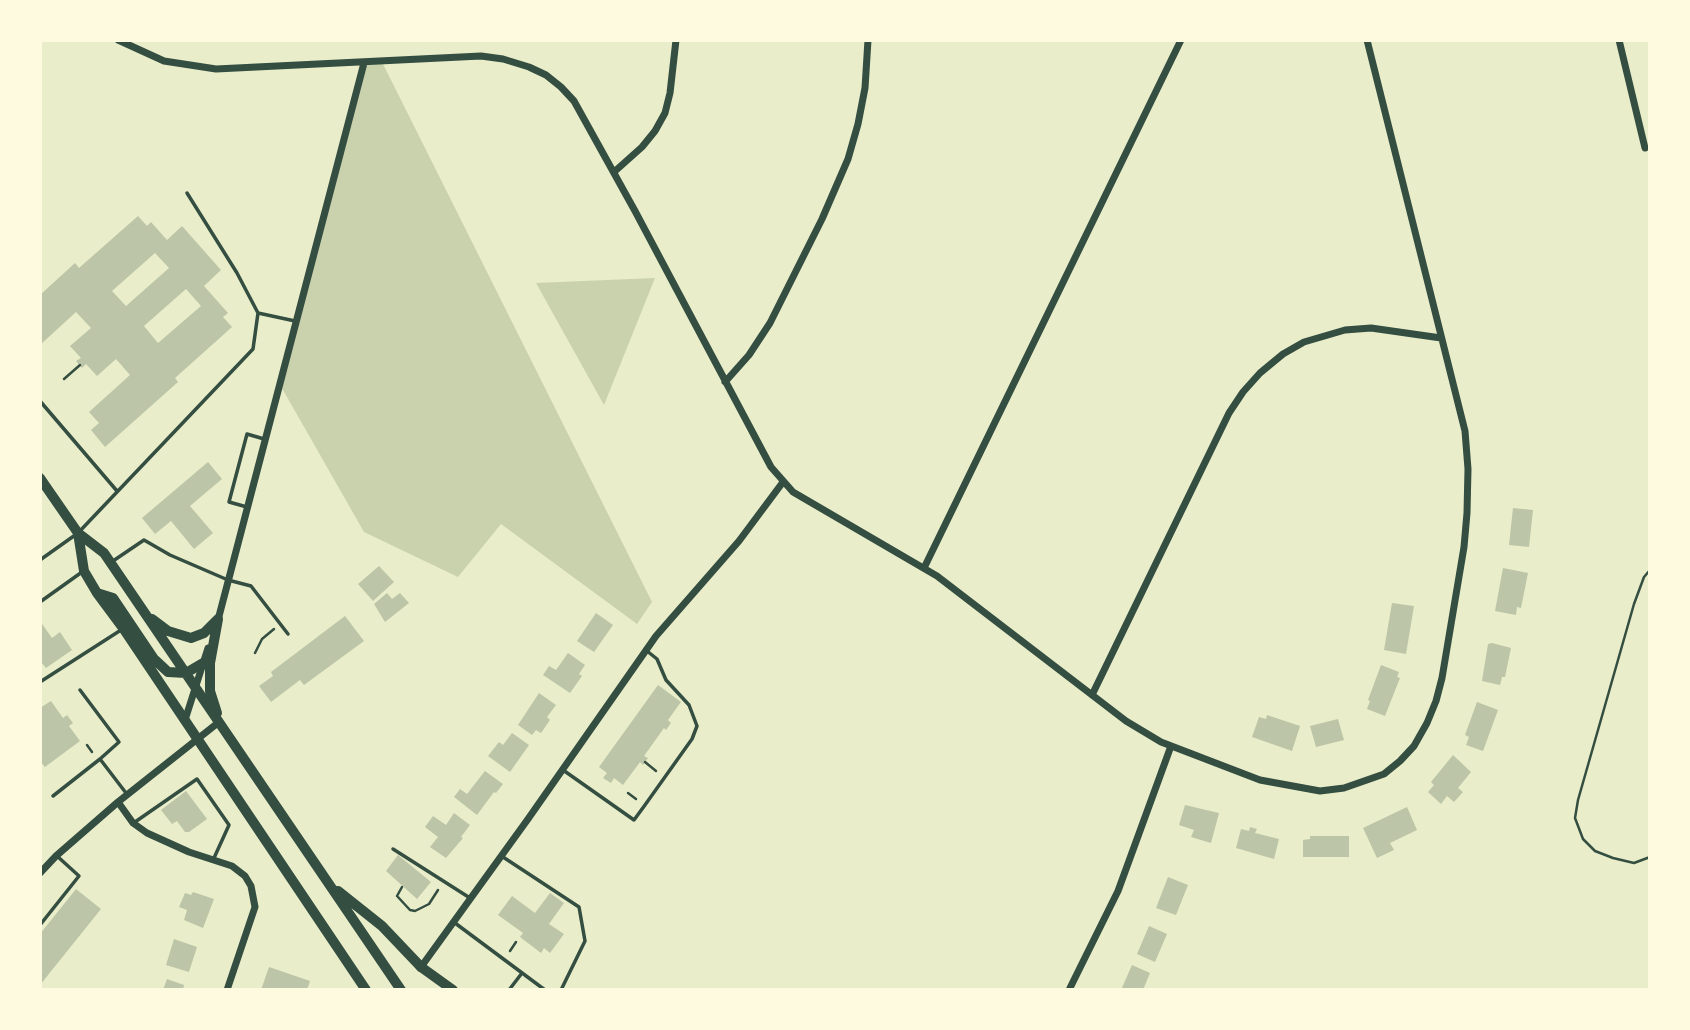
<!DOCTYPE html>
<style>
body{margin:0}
#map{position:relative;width:1690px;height:1030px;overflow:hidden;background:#e9edc9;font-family:"PT Sans",sans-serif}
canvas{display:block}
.frame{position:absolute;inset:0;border:42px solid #fefae0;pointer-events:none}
</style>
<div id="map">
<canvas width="1690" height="1030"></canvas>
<div class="frame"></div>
</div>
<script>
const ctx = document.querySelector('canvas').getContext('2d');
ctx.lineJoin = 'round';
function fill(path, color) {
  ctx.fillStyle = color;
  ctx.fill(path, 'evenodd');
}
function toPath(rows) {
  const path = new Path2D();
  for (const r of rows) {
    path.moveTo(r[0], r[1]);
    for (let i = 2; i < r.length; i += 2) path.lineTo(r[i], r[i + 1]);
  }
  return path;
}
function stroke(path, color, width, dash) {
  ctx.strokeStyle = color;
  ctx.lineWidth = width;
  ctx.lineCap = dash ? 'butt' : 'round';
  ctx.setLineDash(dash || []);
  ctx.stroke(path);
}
const green = toPath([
 [382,62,652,602,637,624,501,524,458,577,364,532,279,383,364,63],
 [655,278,604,405,536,283]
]);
const building = toPath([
 [138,216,147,226,151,222,167,240,182,226,221,270,204,286,228,313,223,317,232,327,175,378,178,382,105,447,91,430,99,423,89,412,130,375,116,359,97,376,86,364,82,368,76,361,81,358,70,346,91,328,76,312,40,345,40,295,75,263,79,268],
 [155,253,169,268,126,306,112,291],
 [186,289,201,306,158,343,144,326],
 [208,462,222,479,190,506,213,533,194,549,171,521,155,534,142,518],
 [1513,508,1533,510,1529,547,1509,545],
 [379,566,394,582,373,601,358,584],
 [1503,568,1528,573,1521,608,1517,607,1516,615,1495,611],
 [387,593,392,599,400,593,409,603,385,622,374,604],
 [1392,603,1414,606,1406,654,1384,650],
 [596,613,613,625,594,652,577,641],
 [345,616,364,641,304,685,300,680,271,702,259,686,273,676,271,672],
 [40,621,52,638,60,632,72,650,46,668,40,661],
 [1492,643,1511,648,1505,677,1502,677,1500,685,1482,681,1488,644],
 [568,653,585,665,579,674,582,676,570,693,543,675,549,666,556,670],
 [1381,665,1399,672,1397,677,1400,678,1385,716,1367,709,1370,701,1368,700],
 [658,685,681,702,668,720,671,723,666,730,664,728,644,756,648,758,643,765,640,762,623,785,614,778,611,783,603,778,607,773,599,767],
 [539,693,556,705,547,717,550,720,541,733,536,730,532,735,518,725],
 [51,701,63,718,67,715,73,723,69,726,80,741,45,767,40,761,40,708],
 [1477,702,1498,710,1483,751,1466,745,1469,737,1465,735],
 [1267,715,1300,726,1292,751,1252,737,1259,717,1266,719],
 [1338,719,1344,740,1316,747,1310,726],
 [512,733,529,745,510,772,488,756,499,742,503,745],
 [1453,755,1471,772,1458,788,1463,792,1454,802,1447,796,1441,804,1428,792,1434,785,1431,782],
 [485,771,503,784,496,793,494,792,477,815,454,797,460,789,467,794],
 [186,791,207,819,189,832,185,832,177,821,172,824,161,810],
 [1185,805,1219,813,1211,843,1191,837,1194,830,1179,825],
 [1407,807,1417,830,1390,843,1394,850,1377,858,1363,828],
 [454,813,470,825,461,837,463,838,446,858,430,847,438,837,425,827,433,816,446,825],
 [1250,827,1257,829,1255,833,1279,839,1274,859,1236,848,1241,829,1249,831],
 [1310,836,1349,836,1349,857,1303,857,1303,840,1310,839],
 [398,855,431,882,417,899,386,871],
 [1168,877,1188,885,1176,915,1156,908],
 [76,889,101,909,40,985,40,934],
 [193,892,214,899,203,928,184,920,187,910,179,907,185,893,191,895],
 [550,893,564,903,549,924,564,934,550,953,544,948,541,953,520,937,523,933,498,915,512,896,535,913],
 [1149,926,1167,934,1155,962,1137,954],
 [174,939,197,947,189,972,166,965],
 [1132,965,1150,973,1143,990,1121,990],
 [269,967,310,981,307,990,261,990],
 [167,979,184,985,183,990,163,990]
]);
const path = toPath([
 [64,379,80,365],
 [1650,570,1644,577,1634,604,1578,800,1575,818,1583,839,1595,851,1613,858,1634,863,1650,857],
 [255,653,262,639,274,629],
 [87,745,92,752],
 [645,762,656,771],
 [628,793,636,799],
 [402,887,397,896,410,910,415,911,429,904,438,890],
 [510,951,516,942]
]);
const service = toPath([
 [258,313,295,321],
 [40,401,117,491],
 [247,507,229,502,247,434,264,439],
 [40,560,78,533,253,349,258,313,237,273,187,193],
 [113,561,144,540,170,555,228,580,251,586,288,634],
 [40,602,82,572],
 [40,682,121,630],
 [80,690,119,742,100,759,126,793],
 [563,770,634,820,645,805,692,739,697,726,689,705,666,680,657,659,647,651],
 [53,796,100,759],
 [135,822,197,779,229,825,214,858],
 [393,849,470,898],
 [503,857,579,907,585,941,561,990],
 [455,923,545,990],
 [40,925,79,876,57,856],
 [509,990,522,973]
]);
const minor = toPath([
 [118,40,164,61,216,69,481,56,503,59,529,67,546,75,561,87,574,101,635,211,771,467,793,492,937,576,1126,721,1161,742,1260,780,1320,791,1344,788,1384,774,1400,761,1414,746,1427,723,1436,701,1442,678,1464,547,1467,513,1468,469,1465,431,1367,40],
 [1619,40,1645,148],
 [614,172,642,147,655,131,665,113,670,93,676,40],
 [725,382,749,355,770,323,822,219,848,159,858,124,865,88,868,40],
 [924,568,1181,40],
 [218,620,364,63],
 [1092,695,1229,413,1243,392,1260,373,1283,354,1304,342,1345,330,1371,328,1441,338],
 [185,720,208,648],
 [118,802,133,823,147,833,189,852,232,866,245,876,251,886,255,907,227,990],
 [40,873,56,856,118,802,219,722],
 [421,967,528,819,656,636,739,541,783,482],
 [1069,990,1118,891,1171,746]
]);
const secondary = toPath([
 [421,967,453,990]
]);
const primary = toPath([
 [40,478,78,533,104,553,401,990],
 [78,533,84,571,97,593,123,628,366,990],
 [97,593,113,598,154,659,168,672,186,673,203,663],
 [152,619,168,631,191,638,204,633,218,619],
 [217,713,210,691,210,663,218,619],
 [338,891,382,926,421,967]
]);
fill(green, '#cad2ad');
fill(building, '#bcc5a7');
stroke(path, '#344e41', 2.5);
stroke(service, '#344e41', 3.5);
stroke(minor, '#344e41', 7);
stroke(secondary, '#344e41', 10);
stroke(primary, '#344e41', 10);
</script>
